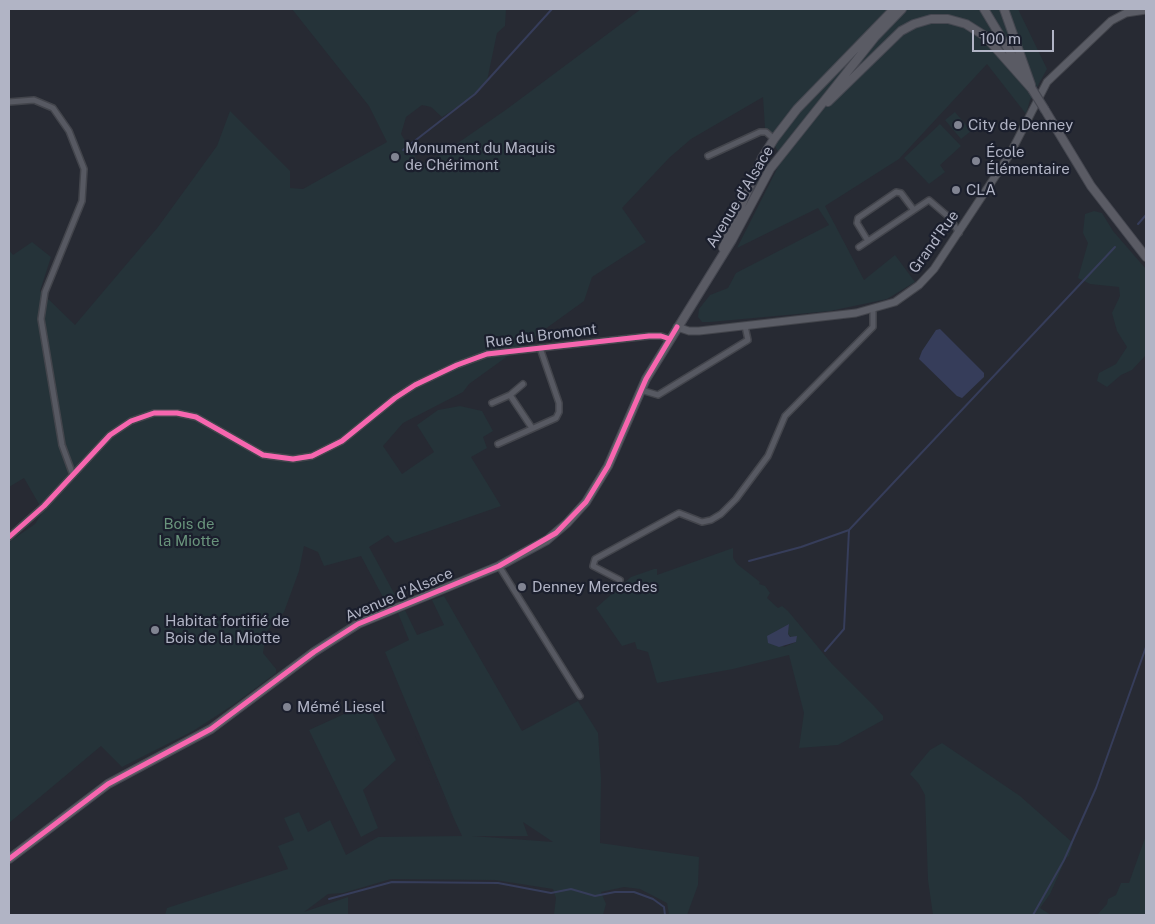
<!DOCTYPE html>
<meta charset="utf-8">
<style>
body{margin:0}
#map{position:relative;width:1155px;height:924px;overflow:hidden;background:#272a33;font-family:"Public Sans",sans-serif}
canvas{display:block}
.frame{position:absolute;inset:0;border:10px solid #b1b4c5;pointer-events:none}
.scale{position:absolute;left:972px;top:30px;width:82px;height:22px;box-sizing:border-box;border:2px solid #b1b4c5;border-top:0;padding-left:6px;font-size:15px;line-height:18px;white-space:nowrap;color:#b1b4c5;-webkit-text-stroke:4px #1b1f2d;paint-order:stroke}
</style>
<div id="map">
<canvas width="1155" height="924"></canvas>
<div class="frame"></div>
<div class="scale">100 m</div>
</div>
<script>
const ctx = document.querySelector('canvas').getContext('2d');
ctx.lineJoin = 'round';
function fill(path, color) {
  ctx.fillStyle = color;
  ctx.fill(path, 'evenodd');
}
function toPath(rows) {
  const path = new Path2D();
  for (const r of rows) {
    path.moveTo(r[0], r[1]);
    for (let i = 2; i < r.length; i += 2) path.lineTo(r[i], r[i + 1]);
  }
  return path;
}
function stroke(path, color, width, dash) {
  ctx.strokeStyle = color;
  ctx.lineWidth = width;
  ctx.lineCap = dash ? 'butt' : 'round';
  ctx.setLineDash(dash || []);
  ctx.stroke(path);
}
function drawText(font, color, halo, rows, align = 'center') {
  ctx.font = font + ' "Public Sans",sans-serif';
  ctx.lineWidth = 4.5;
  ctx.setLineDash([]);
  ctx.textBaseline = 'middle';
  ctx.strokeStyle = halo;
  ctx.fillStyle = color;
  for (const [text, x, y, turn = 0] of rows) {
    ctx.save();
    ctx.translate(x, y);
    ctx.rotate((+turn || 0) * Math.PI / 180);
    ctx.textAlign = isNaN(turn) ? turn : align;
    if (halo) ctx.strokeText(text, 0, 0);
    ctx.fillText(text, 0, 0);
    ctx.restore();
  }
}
const green = toPath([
 [292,9,506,9,505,26,497,33,487,81,467,101,442,117,431,107,422,105,406,117,401,134,420,165,442,154,507,109,641,9,1018,9,1047,69,1030,100,1026,114,987,64,899,159,825,206,864,280,895,255,915,282,887,299,830,311,710,322,702,322,698,317,699,309,710,295,728,288,736,273,829,225,818,208,737,248,782,159,765,128,763,97,691,139,669,158,622,208,646,242,592,277,584,301,469,384,463,392,403,423,383,446,402,474,434,452,417,425,438,410,460,406,482,411,493,431,483,437,487,448,471,457,501,506,395,543,388,535,369,547,395,595,385,601,361,556,324,566,318,552,304,546,299,571,284,612,266,632,263,653,276,669,276,673,233,705,193,731,122,767,101,746,9,823,9,542,35,524,43,511,24,478,9,487,9,250,13,255,32,242,51,257,40,291,75,325,158,227,217,146,230,111,290,171,290,188,303,189,387,142,369,106],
 [955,112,971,131,961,139,945,120],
 [940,124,961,146,940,165,945,172,929,184,904,158],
 [1094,211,1102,213,1113,231,1146,269,1146,355,1132,370,1121,375,1107,387,1097,381,1099,373,1116,364,1127,347,1117,331,1112,313,1120,296,1119,287,1090,284,1078,278,1088,243,1083,233,1085,214],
 [733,548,733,558,737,564,760,582,759,584,765,586,770,593,767,598,778,608,782,606,788,611,832,664,874,706,883,716,883,720,838,745,799,748,804,713,789,655,733,669,657,683,648,652,637,649,635,642,622,646,596,608,631,577,654,569,657,569,657,575],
 [789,624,788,634,796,642,784,647,773,633],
 [444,596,522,731,578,701,598,733,601,779,600,843,699,857,698,885,687,915,669,915,667,903,640,889,624,887,601,892,606,904,603,915,554,915,556,898,553,889,495,880,391,879,343,893,328,894,304,912,348,897,348,915,165,915,167,908,288,869,278,846,294,840,284,818,299,812,308,832,330,820,346,855,378,837,462,836,415,735,454,818,385,652,409,640,398,613,405,610,417,635,444,625,432,600],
 [523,822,553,842,472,836,528,836],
 [364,705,370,708,396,760,363,790,378,828,361,837,309,730],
 [942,743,1020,796,1073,843,1069,856,1066,858,1050,894,1040,908,1051,915,933,915,928,880,925,795,919,784,910,774,930,750],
 [1146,835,1146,915,1097,915,1107,904,1108,899,1116,895,1121,883,1129,883]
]);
const water = toPath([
 [940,329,984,373,984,377,962,398,957,396,919,359,922,351,936,330],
 [789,624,788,634,790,637,797,636,796,642,779,647,768,643,767,636]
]);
const stream = toPath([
 [403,150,475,94,552,9],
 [1138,224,1146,215],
 [749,561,801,547,849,530,1115,247],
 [825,651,844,629,849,530],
 [329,899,392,882,498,883,551,893,571,889,595,896,615,892,634,892,653,899,664,907,665,915],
 [1033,915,1064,860,1096,788,1146,647]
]);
const street = toPath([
 [9,102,34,100,53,108,69,131,84,169,82,201,45,292,41,319,62,445,73,475],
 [708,156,760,132,766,132,774,139],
 [868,241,857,223,858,218,896,192,901,193,913,209],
 [859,247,929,200,950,218,959,233],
 [641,390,658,395,748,340,745,326],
 [510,395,523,384],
 [492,403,510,395,532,428],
 [498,444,556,418,559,412,559,403,540,348],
 [9,537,44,506,110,435,131,421,154,413,177,413,196,417,263,455,293,459,312,456,342,441,395,398,415,385,457,365,487,354,649,336,661,336,670,339],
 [499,566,580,696],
 [620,580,593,566,595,559,679,513,702,522,711,520,721,514,736,499,768,456,785,416,873,327,873,310]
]);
const secondary = toPath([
 [677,327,689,331,699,331,856,313,895,302,919,285,934,269,1010,154,1047,82,1111,21,1126,13,1146,10]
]);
const primary = toPath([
 [984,9,1022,72],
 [1004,9,1031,85],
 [828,102,901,31,914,24,931,19,948,19,966,24,985,36,1032,89],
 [1045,110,1091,186,1146,257],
 [723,248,762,158,774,139,797,109,894,9],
 [9,859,108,784,211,729,314,652,358,624,499,566,547,540,567,523,586,502,608,466,646,379,732,240,770,169,875,37,902,9]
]);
const primaryBridge = toPath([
 [1032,89,1045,110]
]);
const cycleway = toPath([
 [9,537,44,506,110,435,131,421,154,413,177,413,196,417,263,455,293,459,312,456,342,441,395,398,415,385,457,365,487,354,649,336,661,336,670,339],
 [9,859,108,784,211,729,314,652,358,624,499,566,556,533,586,502,608,466,646,379,677,327]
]);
const markers = [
 [958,125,5,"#818492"],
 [395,157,5,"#818492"],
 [976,161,5,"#818492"],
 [956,190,5,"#818492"],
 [522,587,5,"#818492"],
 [155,630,5,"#818492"],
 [287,707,5,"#818492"]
];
const poiNames = [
 ["City de Denney",968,125],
 ["Monument du Maquis",405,148],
 ["de Chérimont",405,165],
 ["École",986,152],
 ["Élémentaire",986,169],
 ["CLA",966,190],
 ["Denney Mercedes",532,587],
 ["Habitat fortifié de",165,621],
 ["Bois de la Miotte",165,638],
 ["Mémé Liesel",297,707]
];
const streetNames = [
 ["Avenue d'Alsace",740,197,-59],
 ["Grand'Rue",934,242,-54],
 ["Rue du Bromont",541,336,-7],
 ["Avenue d'Alsace",399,595,-23]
];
const parkNames = [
 ["Bois de",189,524],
 ["la Miotte",189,541]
];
fill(green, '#253339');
fill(water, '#363d5a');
stroke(stream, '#363d5a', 2);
stroke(street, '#43454c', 8);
stroke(secondary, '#43454c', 9);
stroke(primary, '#454750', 10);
stroke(street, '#575962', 5);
stroke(secondary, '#5b5d66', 7);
stroke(primary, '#5a5b64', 8);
stroke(primaryBridge, '#454750', 10, []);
stroke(primaryBridge, '#5a5b64', 8);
stroke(cycleway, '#f766af', 5);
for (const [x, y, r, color] of markers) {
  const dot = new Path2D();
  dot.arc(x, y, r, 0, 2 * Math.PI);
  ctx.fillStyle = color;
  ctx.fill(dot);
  stroke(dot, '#1b1f2d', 2);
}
drawText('15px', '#b1b4c5', '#1b1f2d', poiNames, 'left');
drawText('15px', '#b1b4c5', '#1b1f2d', streetNames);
drawText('15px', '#69947c', '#1b1f2d', parkNames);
</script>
